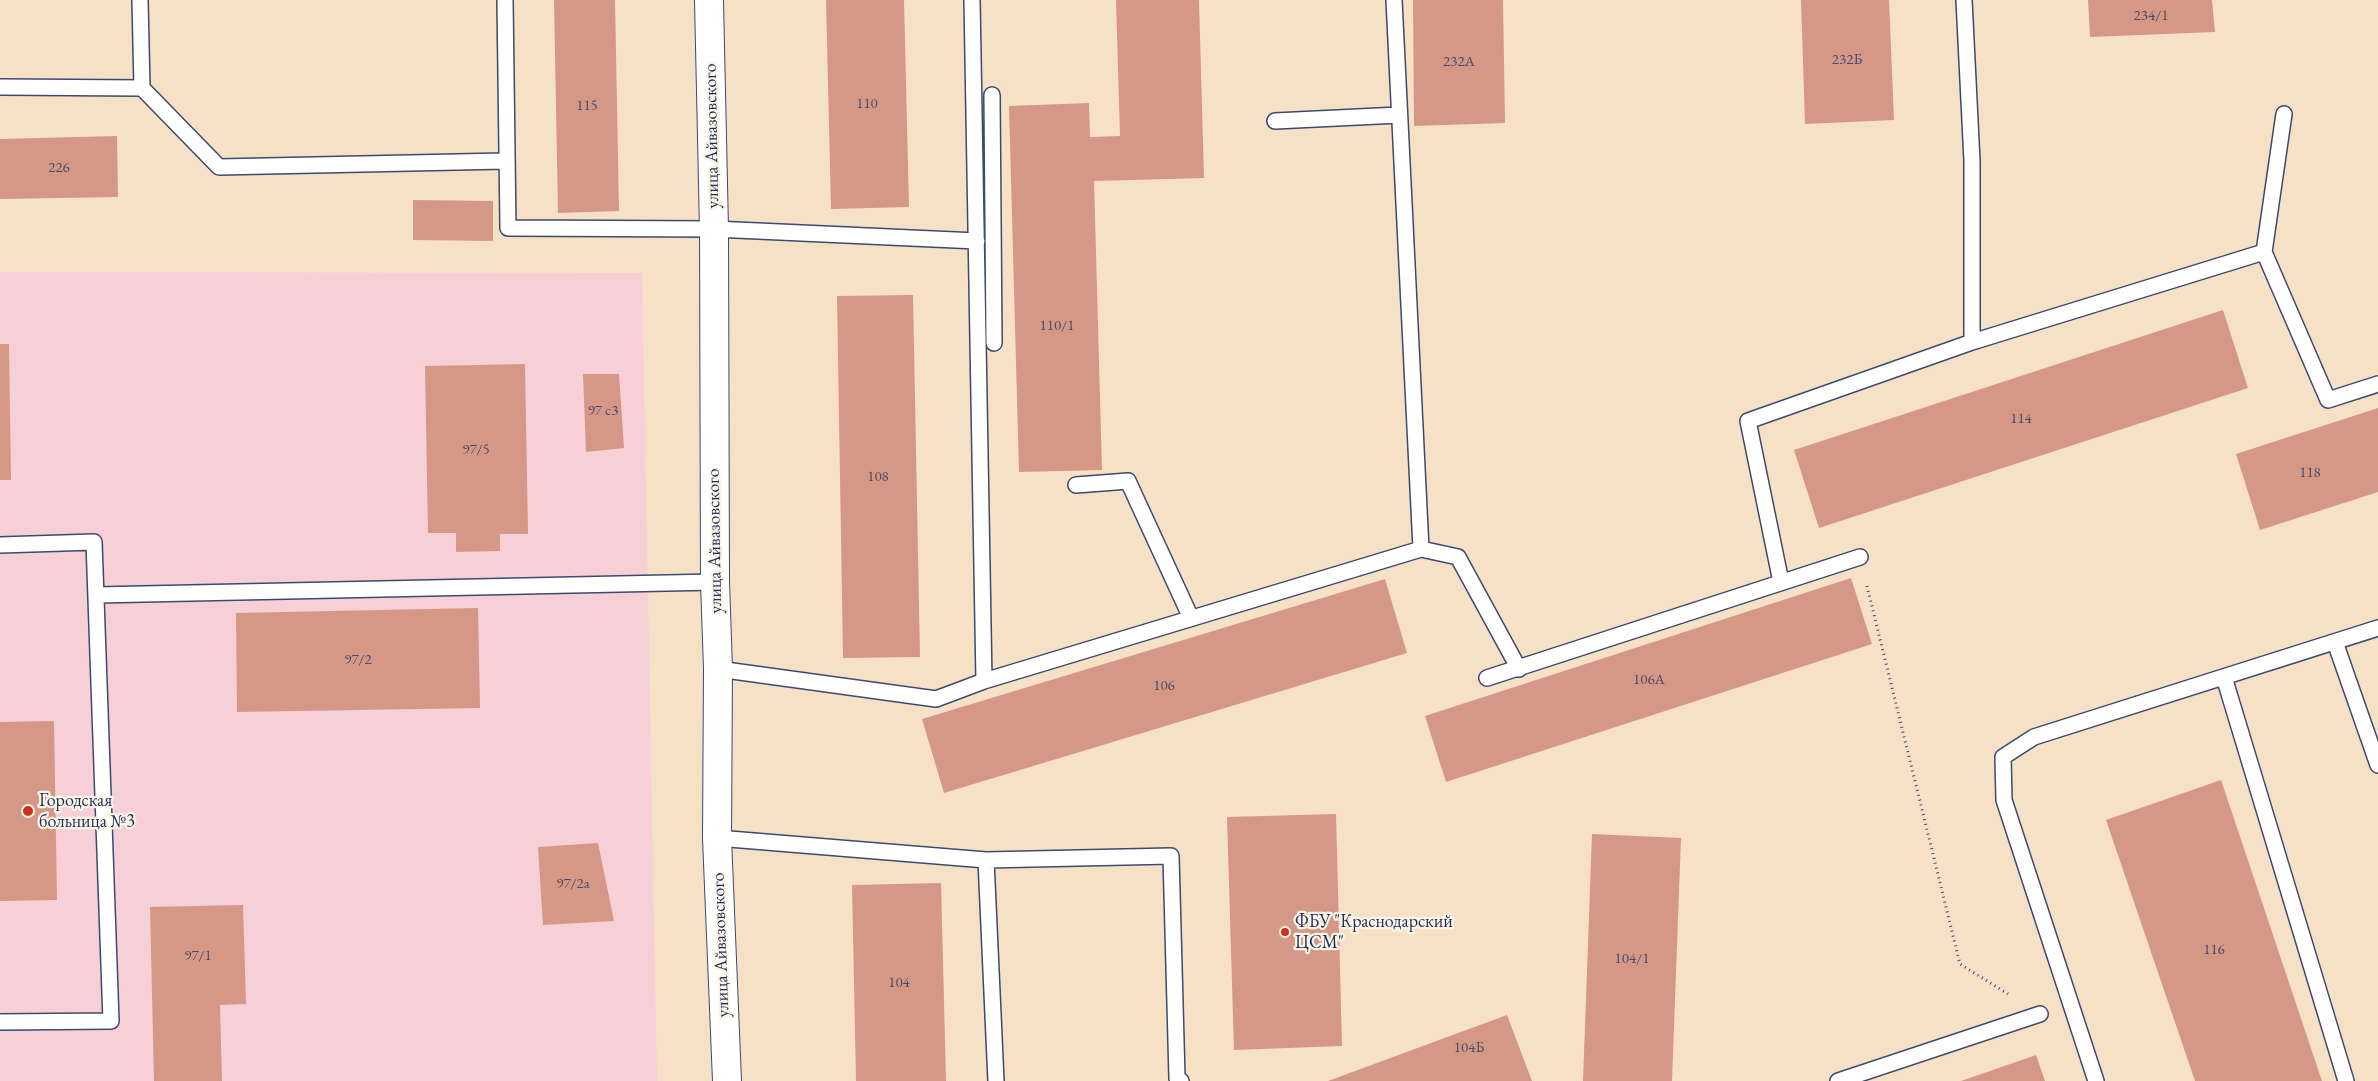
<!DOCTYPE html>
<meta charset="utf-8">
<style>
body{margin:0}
canvas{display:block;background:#f6e1c6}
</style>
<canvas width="2378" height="1081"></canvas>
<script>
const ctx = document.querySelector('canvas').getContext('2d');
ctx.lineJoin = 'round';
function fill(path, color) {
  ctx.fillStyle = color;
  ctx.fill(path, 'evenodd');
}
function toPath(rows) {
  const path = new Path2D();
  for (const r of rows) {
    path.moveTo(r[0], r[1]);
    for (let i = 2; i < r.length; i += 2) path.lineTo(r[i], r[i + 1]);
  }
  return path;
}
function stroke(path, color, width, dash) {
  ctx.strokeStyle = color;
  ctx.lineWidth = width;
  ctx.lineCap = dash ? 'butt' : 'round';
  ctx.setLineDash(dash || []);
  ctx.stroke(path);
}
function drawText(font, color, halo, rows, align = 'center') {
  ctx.font = font + ' "EB Garamond",serif';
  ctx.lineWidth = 4.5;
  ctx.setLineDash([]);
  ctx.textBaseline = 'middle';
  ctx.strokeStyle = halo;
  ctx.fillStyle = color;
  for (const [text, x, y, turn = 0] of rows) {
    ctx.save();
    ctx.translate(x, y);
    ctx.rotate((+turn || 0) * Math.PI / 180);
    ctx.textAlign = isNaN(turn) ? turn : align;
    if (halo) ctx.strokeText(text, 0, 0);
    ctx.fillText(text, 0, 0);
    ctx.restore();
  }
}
const built = toPath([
 [0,272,642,273,657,1081,0,1081]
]);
const building = toPath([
 [554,0,615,0,619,211,558,213],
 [826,0,904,0,909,207,831,209],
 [1116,0,1199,0,1204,178,1094,181,1102,470,1019,472,1009,106,1089,103,1090,137,1120,136],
 [1413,0,1503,0,1505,123,1414,126],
 [1801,0,1889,0,1894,120,1805,124],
 [2088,0,2212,0,2215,32,2090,37],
 [117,136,118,197,0,199,0,139],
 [413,200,493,201,493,241,413,240],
 [913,295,920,657,843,658,837,296],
 [2223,310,2248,388,1819,528,1794,450],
 [0,344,9,344,11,480,0,480],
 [525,364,528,534,500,534,500,551,456,552,456,533,428,533,425,366],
 [583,374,619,374,624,448,586,452],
 [2378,408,2378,492,2260,530,2236,454],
 [1851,578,1872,644,1446,782,1425,716],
 [1385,579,1407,653,944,793,922,719],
 [478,608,480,708,237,712,236,613],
 [54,721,57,900,0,901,0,722],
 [2221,780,2322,1081,2195,1081,2106,820],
 [1336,814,1342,1046,1234,1050,1227,817],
 [1592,834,1681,838,1672,1081,1583,1081],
 [598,843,614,921,543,925,538,847],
 [941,883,946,1081,856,1081,852,885],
 [243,905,246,1004,220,1005,222,1081,154,1081,150,907],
 [1507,1015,1532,1081,1328,1081],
 [2036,1055,2045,1081,1961,1081]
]);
const path = toPath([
 [1867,586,1960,964,2008,994]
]);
const service = toPath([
 [140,0,142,88,219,167,505,161],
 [505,0,508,228,714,229,977,241],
 [972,0,984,681],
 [1394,0,1421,549],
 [0,87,142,88],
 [992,95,994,343],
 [1275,121,1399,115],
 [2264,252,2284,114],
 [1972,342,2264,252,2328,400,2378,384],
 [1076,485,1128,481,1191,618],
 [0,545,94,542,111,1021,0,1022],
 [1781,582,1748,421,1972,342,1972,161,1964,0],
 [96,595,715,582],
 [2335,642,2378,765],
 [718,669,936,699,984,681,1421,549,1458,557,1519,669],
 [2224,677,2346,1081],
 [1487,678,1860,557],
 [717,838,986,860,1171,856,1177,1078,1181,1081],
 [986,860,996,1081],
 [1838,1081,2040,1014],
 [2096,1081,2004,800,2003,757,2034,737,2378,628]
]);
const tertiary = toPath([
 [709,0,714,229,715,582,718,669,717,838,727,1081]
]);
const markers = [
 [28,811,6,"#c8321e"],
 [1285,932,5,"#c8321e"]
];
const numberNames = [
 ["234/1",2151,16],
 ["232Б",1847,60],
 ["232А",1459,62],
 ["110",867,104],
 ["115",587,106],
 ["226",59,168],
 ["110/1",1057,326],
 ["97 с3",603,411],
 ["114",2021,419],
 ["97/5",476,450],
 ["118",2310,473],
 ["108",878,477],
 ["97/2",358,660],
 ["106А",1649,680],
 ["106",1164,686],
 ["97/2а",573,884],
 ["116",2214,950],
 ["97/1",198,956],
 ["104/1",1632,959],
 ["104",899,983],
 ["104Б",1469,1048]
];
const streetNames = [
 ["улица Айвазовского",712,136,-91],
 ["улица Айвазовского",715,541,-91],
 ["улица Айвазовского",721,945,-92]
];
const poiNames = [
 ["Городская",39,801],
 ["больница №3",39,822],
 ["ФБУ \"Краснодарский",1295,922],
 ["ЦСМ\"",1295,943]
];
fill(built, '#f6cfd7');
fill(building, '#d59887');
stroke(service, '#3c4a6e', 18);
stroke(tertiary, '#3c4a6e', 30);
stroke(path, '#3c4a6e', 3, [1, 4]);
stroke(service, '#fff', 15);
stroke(tertiary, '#fff', 28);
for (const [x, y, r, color] of markers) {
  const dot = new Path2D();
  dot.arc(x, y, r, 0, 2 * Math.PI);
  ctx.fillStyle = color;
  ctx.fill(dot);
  stroke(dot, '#fcf5e5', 2);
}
drawText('15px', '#4a4968', null, numberNames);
drawText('18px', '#1b2f5e', '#fcf5e5', streetNames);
drawText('18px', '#1b2f5e', '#fcf5e5', poiNames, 'left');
</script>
